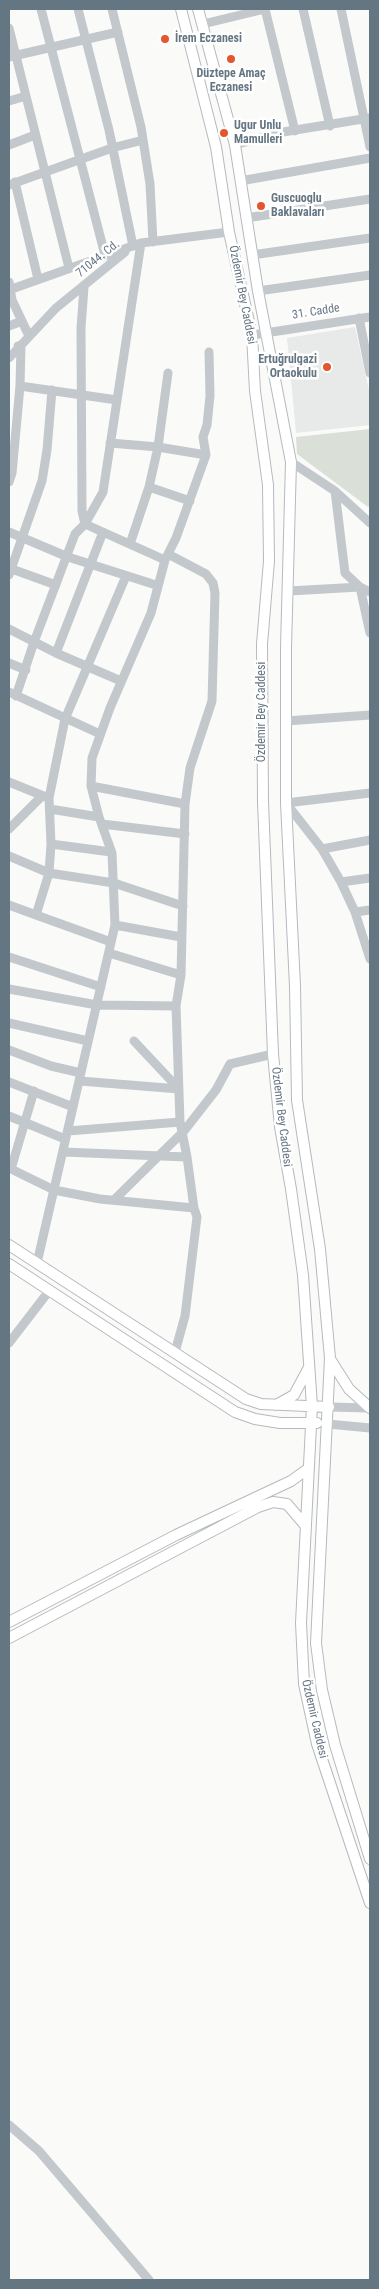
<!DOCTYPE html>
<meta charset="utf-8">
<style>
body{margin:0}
#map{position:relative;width:379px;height:2289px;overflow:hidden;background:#fafaf8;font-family:"Roboto Condensed",sans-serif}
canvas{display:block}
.frame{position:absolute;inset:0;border:10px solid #657683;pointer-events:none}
</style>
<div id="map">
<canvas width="379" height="2289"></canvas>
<div class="frame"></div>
</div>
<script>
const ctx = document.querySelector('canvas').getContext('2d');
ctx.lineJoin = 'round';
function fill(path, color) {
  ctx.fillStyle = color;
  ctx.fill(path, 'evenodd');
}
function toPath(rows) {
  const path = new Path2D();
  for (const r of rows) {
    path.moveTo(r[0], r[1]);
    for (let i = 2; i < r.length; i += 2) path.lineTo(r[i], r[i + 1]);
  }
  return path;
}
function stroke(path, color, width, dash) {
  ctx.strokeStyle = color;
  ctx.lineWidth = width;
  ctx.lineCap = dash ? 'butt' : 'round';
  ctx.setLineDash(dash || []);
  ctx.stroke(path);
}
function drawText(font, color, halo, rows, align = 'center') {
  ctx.font = font + ' "Roboto Condensed",sans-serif';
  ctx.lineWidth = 5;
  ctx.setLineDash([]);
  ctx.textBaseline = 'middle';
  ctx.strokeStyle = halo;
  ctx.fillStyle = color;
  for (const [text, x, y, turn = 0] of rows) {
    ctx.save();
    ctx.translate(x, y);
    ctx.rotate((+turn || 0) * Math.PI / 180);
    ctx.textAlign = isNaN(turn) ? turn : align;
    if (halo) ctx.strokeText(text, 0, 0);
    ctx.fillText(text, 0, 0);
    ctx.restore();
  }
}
const built = toPath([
 [355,327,370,395,370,425,296,433,287,338]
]);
const green = toPath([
 [370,429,370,505,368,507,297,454,296,437]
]);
const minor = toPath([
 [41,9,105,255],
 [78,9,109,130,133,246],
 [112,9,141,127,150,184,153,242],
 [265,9,295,131],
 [303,9,330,126],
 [341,9,370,147],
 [203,24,265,9],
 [9,28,69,268],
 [9,57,118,32],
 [9,101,26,96],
 [9,145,35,135],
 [235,145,277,133,369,118],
 [240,181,370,158],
 [15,182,38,279],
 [9,185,112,148,143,140],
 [246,218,370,199],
 [136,246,141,243,229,232],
 [252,255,370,238],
 [9,282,12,300,29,336],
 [84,287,81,328,82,511,85,524,165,560],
 [9,290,141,243,103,492,85,524,75,534,34,642,16,696],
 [258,291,370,275],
 [359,318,370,373],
 [9,326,22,321],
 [252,335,370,317],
 [9,358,56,308,125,252],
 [20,386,117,400],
 [110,443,158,447,206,455],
 [291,462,335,491,345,573,360,587,370,633],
 [9,482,12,473,20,386,21,345,18,346],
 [149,487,190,501],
 [335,491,370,523],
 [9,532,68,557,156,585],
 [130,544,149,487,158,447,168,373],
 [168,554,206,574,213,583,215,593,212,701,190,768,185,804,181,975,176,1006,180,1122,187,1157],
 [9,568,56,585],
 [9,575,42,481,47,450,52,390],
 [289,591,360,587,370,592],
 [9,629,56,653,121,681],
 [56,653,103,532],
 [9,663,26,670],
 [9,692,100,734],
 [286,721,370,715],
 [9,782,46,797],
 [91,786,185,804],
 [286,803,322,849,341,882,355,912,370,959],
 [286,803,370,793],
 [50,809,99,817],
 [102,824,185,834],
 [9,829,42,796],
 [51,844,111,852],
 [322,849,370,840],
 [9,856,49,873,114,883,183,906],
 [341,882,370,878],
 [9,905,36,915],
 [355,912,370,910],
 [115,925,181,937],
 [111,942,36,915,49,873,51,844,49,798,65,719,126,576],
 [109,953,181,975],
 [9,957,101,987],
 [9,989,97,1005,176,1006],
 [9,1023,88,1041],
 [134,1041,179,1089],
 [9,1050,51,1066,81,1073],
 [80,1081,179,1089],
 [9,1082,73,1107],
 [9,1116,65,1139],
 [68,1131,180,1122],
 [63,1152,187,1157,194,1208],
 [9,1168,54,1190,100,1199,194,1208,197,1217,185,1316,175,1352],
 [11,1169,34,1091],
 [114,1200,184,1131,216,1090,230,1064,273,1054],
 [37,1263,115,925,112,853,99,817,91,786,92,758,110,708,151,613,165,560,176,538,206,455,203,437,207,425,210,396,209,352],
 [9,1343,49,1291],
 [329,1407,370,1408],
 [328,1424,370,1428],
 [9,2125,39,2151,149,2280]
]);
const major = toPath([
 [181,9,216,147,229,232,252,335,255,391,268,485,269,561,262,644,263,802,273,1054,280,1127,291,1189,303,1275,312,1406,301,1623,304,1684,317,1744,370,1903],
 [198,9,235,145,258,291,291,462,286,648,286,803,295,986,297,1100,320,1249,330,1358,316,1643,322,1690,335,1745,370,1859],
 [9,1245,246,1399,261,1404,329,1407],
 [9,1264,235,1412,255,1419,280,1423,317,1423],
 [330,1359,349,1389,370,1408],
 [276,1405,294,1395,308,1369],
 [9,1622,176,1535,291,1481,309,1468],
 [9,1638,258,1507,273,1502,287,1504,305,1525]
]);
const markers = [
 [165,39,5,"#e4572e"],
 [231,59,5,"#e4572e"],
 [224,133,5,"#e4572e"],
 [261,206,5,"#e4572e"],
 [327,367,5,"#e4572e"]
];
const poiNames = [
 ["İrem Eczanesi",175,39],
 ["Düztepe Amaç",231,74,"center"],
 ["Eczanesi",231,88,"center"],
 ["Ugur Unlu",234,126],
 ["Mamulleri",234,140],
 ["Guscuoglu",271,199],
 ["Baklavaları",271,213],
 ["Ertuğrulgazi",317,360,"right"],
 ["Ortaokulu",317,374,"right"]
];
const streetNames = [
 ["71044. Cd.",98,259,-39],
 ["Özdemir Bey Caddesi",242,295,79],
 ["31. Cadde",316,312,-9],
 ["Özdemir Bey Caddesi",262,712,-90],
 ["Özdemir Bey Caddesi",281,1117,83],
 ["Özdemir Caddesi",314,1719,77]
];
fill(built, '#e8e9e9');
fill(green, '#dadfd7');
stroke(major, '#b5babe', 12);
stroke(minor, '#c3c8cc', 9);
stroke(major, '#fff', 10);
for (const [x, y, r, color] of markers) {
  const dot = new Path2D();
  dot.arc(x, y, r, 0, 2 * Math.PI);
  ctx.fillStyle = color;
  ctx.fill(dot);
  stroke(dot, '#fff', 2);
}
drawText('bold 12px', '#657683', '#fff', poiNames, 'left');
drawText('12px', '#657683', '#fff', streetNames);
</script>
